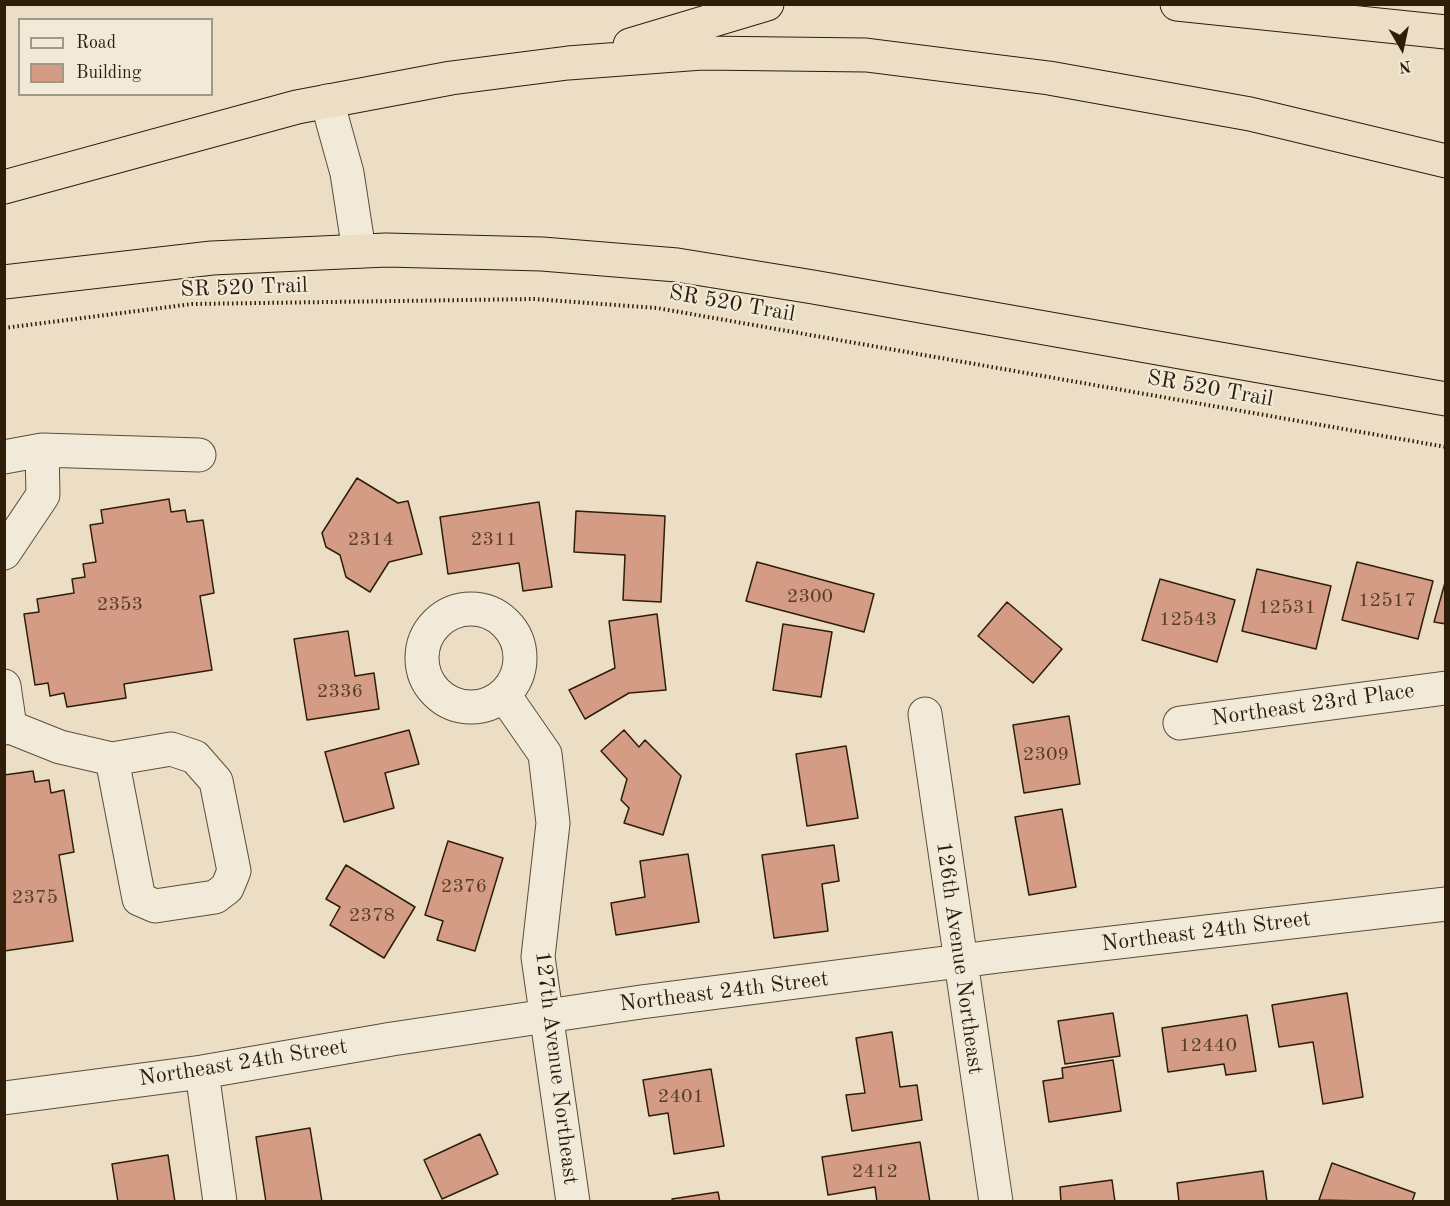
<!DOCTYPE html>
<style>
body{margin:0}
#map{position:relative;width:1450px;height:1206px;overflow:hidden;background:#ebdec4;font-family:"Old Standard TT",serif}
canvas{display:block}
.frame{position:absolute;inset:0;border:6px solid #2d1d09;pointer-events:none}
.legend{position:absolute;left:18px;top:18px;width:195px;height:78px;box-sizing:border-box;background:#f2ead9;border:2px solid #a39886;margin:0;padding:8px 10px;list-style:none;font-size:18px;color:#2d1d09}
.legend li{display:flex;align-items:center;gap:12px;height:30px}
.legend b{width:30px;border:2px solid #a39886}
.north{position:absolute;left:1372px;top:18px;width:60px;height:60px;-webkit-text-stroke:4px #f2ead9;paint-order:stroke;rotate:171deg;font-size:16px;font-weight:700;line-height:24px;text-align:center;color:#2d1d09}
.north::after{content:'';display:block;margin:auto;width:21px;height:27px;background:#2d1d09;clip-path:polygon(50% 0,100% 100%,50% 72%,0 100%)}
</style>
<div id="map">
<canvas width="1450" height="1206"></canvas>
<div class="frame"></div>
<ul class="legend">
<li><b style="height:8px;background:#f2ead9"></b>Road</li>
<li><b style="height:16px;background:#d49c85"></b>Building</li>
</ul>
<div class="north">N</div>
</div>
<script>
const ctx = document.querySelector('canvas').getContext('2d');
ctx.lineJoin = 'round';
function fill(path, color) {
  ctx.fillStyle = color;
  ctx.fill(path, 'evenodd');
}
function toPath(rows) {
  const path = new Path2D();
  for (const r of rows) {
    if (r.length === 3) {
      path.moveTo(r[0] + r[2], r[1]);
      path.arc(r[0], r[1], r[2], 0, 2 * Math.PI);
      continue;
    }
    path.moveTo(r[0], r[1]);
    for (let i = 2; i < r.length; i += 2) path.lineTo(r[i], r[i + 1]);
  }
  return path;
}
function stroke(path, color, width, dash) {
  ctx.strokeStyle = color;
  ctx.lineWidth = width;
  ctx.lineCap = dash ? 'butt' : 'round';
  ctx.setLineDash(dash || []);
  ctx.stroke(path);
}
function drawText(font, color, halo, rows, align = 'center') {
  ctx.font = font + ' "Old Standard TT",serif';
  ctx.lineWidth = 4.5;
  ctx.setLineDash([]);
  ctx.textBaseline = 'middle';
  ctx.strokeStyle = halo;
  ctx.fillStyle = color;
  for (const [text, x, y, turn = 0] of rows) {
    ctx.save();
    ctx.translate(x, y);
    ctx.rotate((+turn || 0) * Math.PI / 180);
    ctx.textAlign = isNaN(turn) ? turn : align;
    if (halo) ctx.strokeText(text, 0, 0);
    ctx.fillText(text, 0, 0);
    ctx.restore();
  }
}
const building = toPath([
 [357,478,398,503,408,501,422,554,389,562,370,592,346,577,340,555,326,547,322,533,357,478],
 [169,499,171,512,185,510,187,522,203,520,214,593,200,596,212,670,124,684,126,698,67,707,64,693,50,696,48,683,35,685,24,614,39,612,37,599,74,593,72,579,85,577,83,564,96,562,90,525,103,523,101,510,169,499],
 [539,502,552,587,523,591,519,563,448,574,440,517,539,502],
 [576,511,665,516,661,602,623,600,625,555,574,552,576,511],
 [757,562,874,594,864,632,746,601,757,562],
 [1357,562,1433,581,1418,639,1342,620,1357,562],
 [1257,569,1331,586,1316,649,1242,631,1257,569],
 [1160,579,1235,600,1217,662,1142,640,1160,579],
 [1446,579,1446,624,1434,622,1446,579],
 [1007,602,1062,649,1033,683,978,636,1007,602],
 [657,614,666,690,629,693,585,719,569,690,615,668,609,621,657,614],
 [783,624,832,632,821,697,773,690,783,624],
 [348,631,355,676,374,673,379,709,307,720,294,639,348,631],
 [1069,716,1080,784,1024,793,1013,725,1069,716],
 [409,730,419,764,385,773,394,808,344,822,325,752,409,730],
 [624,730,639,747,645,740,681,776,663,835,624,823,629,808,621,800,627,779,601,751,624,730],
 [846,746,858,818,807,826,796,754,846,746],
 [33,771,35,782,49,780,51,793,64,790,74,852,59,855,73,941,4,951,4,775,33,771],
 [1062,809,1076,887,1029,895,1015,817,1062,809],
 [448,841,503,858,475,951,437,940,443,921,425,915,448,841],
 [834,845,839,881,822,884,828,931,774,938,762,855,834,845],
 [688,854,699,922,616,935,611,903,645,897,640,861,688,854],
 [346,865,415,907,384,958,330,925,340,907,326,899,346,865],
 [1347,993,1363,1097,1323,1104,1313,1042,1279,1047,1272,1005,1347,993],
 [1113,1013,1120,1056,1065,1064,1058,1021,1113,1013],
 [1247,1015,1256,1071,1226,1075,1224,1064,1168,1072,1162,1028,1247,1015],
 [892,1032,900,1087,917,1085,922,1120,852,1131,846,1095,865,1093,856,1038,892,1032],
 [1113,1060,1121,1111,1049,1122,1043,1081,1063,1078,1062,1068,1113,1060],
 [711,1069,724,1146,674,1154,668,1113,649,1116,643,1080,711,1069],
 [310,1128,322,1202,266,1202,256,1137,310,1128],
 [480,1134,498,1174,442,1199,424,1160,480,1134],
 [920,1142,930,1202,877,1202,875,1187,828,1195,822,1157,920,1142],
 [168,1155,175,1202,118,1202,112,1164,168,1155],
 [1332,1163,1415,1193,1412,1202,1319,1200,1332,1163],
 [1263,1171,1267,1202,1179,1202,1177,1183,1263,1171],
 [1112,1180,1115,1202,1061,1202,1060,1187,1112,1180],
 [718,1192,720,1202,673,1202,672,1199,718,1192]
]);
const path = toPath([
 [4,328,192,304,534,299,657,308,1446,447]
]);
const minor = toPath([
 [327,101,347,173,359,251],
 [4,457,42,450,199,455],
 [4,553,43,495,42,450],
 [471,658,49],
 [4,686,10,727],
 [504,695,545,754,553,823,538,957,573,1202],
 [925,714,996,1202],
 [1180,723,1446,688],
 [4,728,10,727,60,747,112,759],
 [171,749,195,757,216,781,234,871,227,888,215,897,155,906,139,899,112,759,171,749],
 [202,1072,220,1202],
 [4,1098,202,1072,392,1039,641,1002,999,956,1446,904]
]);
const highway = toPath([
 [1177,4,1446,32],
 [630,45,767,4],
 [4,187,297,107,451,78,568,63,702,53,866,55,1049,78,1250,114,1446,161],
 [4,282,212,258,386,250,542,254,677,265,813,287,1446,399]
]);
const numberNames = [
 ["2314",371,540],
 ["2311",494,540],
 ["2300",810,597],
 ["12517",1387,601],
 ["2353",120,605],
 ["12531",1287,608],
 ["12543",1188,620],
 ["2336",340,692],
 ["2309",1046,755],
 ["2376",464,887],
 ["2375",35,898],
 ["2378",372,916],
 ["12440",1208,1046],
 ["2401",681,1097],
 ["2412",875,1172]
];
const streetNames = [
 ["SR 520 Trail",244,288,-2],
 ["SR 520 Trail",732,304,10],
 ["SR 520 Trail",1210,389,10],
 ["Northeast 23rd Place",1313,705,-8],
 ["Northeast 24th Street",1206,932,-7],
 ["126th Avenue Northeast",959,958,82],
 ["Northeast 24th Street",724,992,-7],
 ["Northeast 24th Street",243,1063,-9],
 ["127th Avenue Northeast",556,1068,83]
];
fill(building, '#d49c85');
stroke(building, '#2d1d09', 1.5);
stroke(minor, '#5c4d38', 35);
stroke(highway, '#2d1d09', 35);
stroke(path, '#2d1d09', 4, [1.5, 3]);
stroke(minor, '#f2ead9', 33);
stroke(highway, '#ebdec4', 33);
drawText('20px', '#573d28', null, numberNames);
drawText('22px', '#2d1d09', '#f2ead9', streetNames);
</script>
